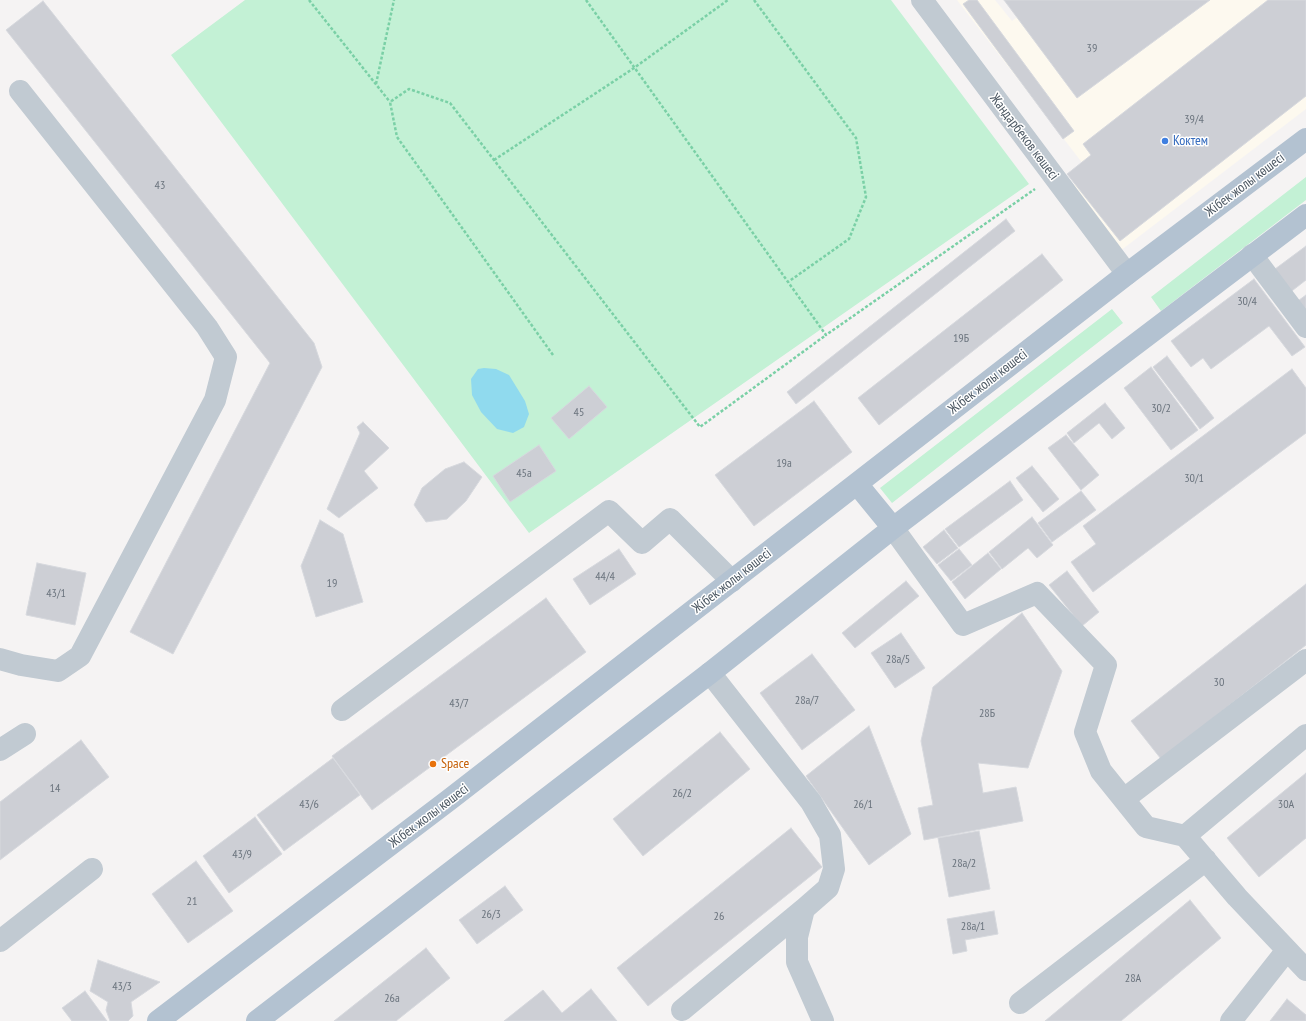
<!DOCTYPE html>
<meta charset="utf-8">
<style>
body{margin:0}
canvas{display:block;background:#f5f3f3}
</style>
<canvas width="1306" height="1021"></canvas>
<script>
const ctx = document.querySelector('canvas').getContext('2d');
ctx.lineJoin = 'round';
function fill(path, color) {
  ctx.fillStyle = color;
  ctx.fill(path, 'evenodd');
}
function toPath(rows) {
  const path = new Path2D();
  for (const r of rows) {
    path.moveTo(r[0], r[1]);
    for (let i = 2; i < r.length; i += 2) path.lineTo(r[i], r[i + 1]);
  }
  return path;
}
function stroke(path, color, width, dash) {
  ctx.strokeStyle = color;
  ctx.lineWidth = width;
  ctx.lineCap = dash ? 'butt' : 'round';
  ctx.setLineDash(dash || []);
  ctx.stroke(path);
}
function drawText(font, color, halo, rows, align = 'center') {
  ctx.font = font + ' "PT Sans Narrow",sans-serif';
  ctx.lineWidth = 3;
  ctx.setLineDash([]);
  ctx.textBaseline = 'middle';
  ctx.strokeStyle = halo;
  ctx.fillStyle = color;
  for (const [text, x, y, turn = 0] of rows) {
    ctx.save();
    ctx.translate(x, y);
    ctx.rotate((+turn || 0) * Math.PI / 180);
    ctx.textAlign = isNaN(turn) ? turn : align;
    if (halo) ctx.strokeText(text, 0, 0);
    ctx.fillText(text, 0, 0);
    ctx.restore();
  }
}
const commercial = toPath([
 [957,0,995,0,1012,21,1038,1,1037,0,1306,0,1306,109,1120,251,1071,187,1090,173]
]);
const green = toPath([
 [245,0,891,0,1029,184,529,533,171,55],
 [1306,177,1306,200,1161,311,1151,297],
 [1112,309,1123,323,892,503,880,488]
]);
const water = toPath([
 [484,368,496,369,509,375,525,401,529,414,524,427,513,433,497,429,481,412,472,395,471,379,478,369]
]);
const building = toPath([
 [969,0,977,0,1074,131,1063,139,963,4,969,0],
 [1004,0,1210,0,1077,98,1004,0],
 [1268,0,1306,0,1306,96,1120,241,1067,174,1091,155,1083,144,1268,0],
 [43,1,314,343,322,367,173,654,130,632,270,363,6,30,43,1],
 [1006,219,1015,231,796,404,787,392,1006,219],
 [1306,246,1306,280,1288,294,1271,272,1306,246],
 [1042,254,1063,280,879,425,858,398,1042,254],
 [1254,279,1305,347,1292,356,1269,326,1211,369,1203,358,1191,367,1171,341,1254,279],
 [1306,295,1306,318,1295,303,1306,295],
 [1167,356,1214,418,1200,429,1153,367,1167,356],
 [1151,367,1198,430,1171,450,1124,388,1151,367],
 [1292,369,1306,388,1306,433,1093,592,1071,562,1096,544,1083,526,1292,369],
 [589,386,607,407,569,439,551,418,589,386],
 [814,401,852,452,754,526,715,475,814,401],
 [1105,403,1125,428,1112,439,1099,423,1074,443,1067,433,1105,403],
 [363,422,389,448,364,471,378,488,339,518,327,509,360,433,357,427,363,422],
 [1066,435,1099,475,1081,490,1048,448,1066,435],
 [539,445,556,471,510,502,493,476,539,445],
 [464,462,482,477,466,501,447,519,426,522,414,505,422,488,445,469,464,462],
 [1032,466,1059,499,1043,512,1016,478,1032,466],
 [1010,481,1023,500,959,547,945,529,1010,481],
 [1081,491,1096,510,1052,542,1038,523,1081,491],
 [1032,517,1053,545,1037,558,1028,548,1002,569,989,552,1032,517],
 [320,520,343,534,363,602,316,617,301,566,320,520],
 [944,530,958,548,937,564,923,547,944,530],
 [619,549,636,574,590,605,573,579,619,549],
 [959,549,972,565,951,581,938,565,959,549],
 [988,553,1001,569,965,599,952,582,988,553],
 [37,563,86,573,75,625,26,615,37,563],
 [1067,571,1099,612,1082,626,1049,585,1067,571],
 [906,581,919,596,855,648,842,633,906,581],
 [1306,584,1306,645,1161,759,1131,721,1306,584],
 [546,598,586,652,372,810,332,756,546,598],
 [1022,613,1062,671,1028,768,978,763,983,793,1016,787,1023,821,924,840,918,808,933,805,921,741,933,687,1022,613],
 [901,633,925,668,895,688,871,653,901,633],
 [812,654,855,710,802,750,760,693,812,654],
 [869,726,911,834,869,865,806,776,869,726],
 [720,732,750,769,643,856,613,819,720,732],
 [81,740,109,777,0,860,0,802,81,740],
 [333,758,360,795,284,851,257,815,333,758],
 [1306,773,1306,838,1259,877,1227,838,1306,773],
 [255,817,282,854,229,893,203,856,255,817],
 [791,828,822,867,648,1006,617,968,791,828],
 [979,831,990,889,949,897,938,838,979,831],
 [196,861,233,911,188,943,152,894,196,861],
 [505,886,523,910,477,944,459,920,505,886],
 [1190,900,1221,938,1121,1021,1045,1021,1190,900],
 [994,911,998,934,965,940,967,951,953,954,947,919,994,911],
 [426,948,450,978,396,1021,334,1021,426,948],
 [98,960,160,982,131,1002,133,1016,128,1021,110,1021,106,1010,108,1002,90,991,98,960],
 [591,989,617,1021,504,1021,543,990,562,1013,591,989],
 [85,991,107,1021,72,1021,62,1008,85,991],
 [1287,999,1306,1015,1306,1021,1270,1021,1287,999]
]);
const path = toPath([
 [309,0,390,102],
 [586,0,826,335,1035,189],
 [754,0,856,138,866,197,849,239,788,282],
 [376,84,394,0],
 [494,160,634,68,728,0],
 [553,355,397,137,390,102,409,89,450,103,700,427,826,335]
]);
const minor = toPath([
 [922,0,1127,274],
 [1252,255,1306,327],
 [893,528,963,625,1037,593,1106,665,1085,732,1101,771,1146,827,1185,836,1237,897,1306,970],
 [0,659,21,665,58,671,80,656,215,400,226,357,207,327,20,91],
 [710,673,811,802,830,835,834,869,828,888,804,909,797,937,797,962,823,1021],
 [342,710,609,511,642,543,670,519,732,581],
 [0,750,25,734],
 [1124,799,1306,660],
 [1185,836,1306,735],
 [0,941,92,869],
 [1020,1003,1206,860],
 [682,1010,804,909],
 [1231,1021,1287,950]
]);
const major = toPath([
 [857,484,893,528],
 [158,1021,449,800,1127,274,1306,139],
 [257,1021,710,673,893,528,1306,215]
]);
const markers = [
 [1165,141,4,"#3f7fe0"],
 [433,764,4,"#e8710a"]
];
const numberNames = [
 ["39",1092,49],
 ["39/4",1194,120],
 ["43",160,186],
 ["30/4",1247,302],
 ["19Б",961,339],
 ["30/2",1161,409],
 ["45",579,413],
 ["19а",784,464],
 ["45а",524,474],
 ["30/1",1194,479],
 ["44/4",605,577],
 ["19",332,584],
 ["43/1",56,594],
 ["28а/5",898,660],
 ["30",1219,683],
 ["28а/7",807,701],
 ["43/7",459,704],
 ["28Б",987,714],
 ["14",55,789],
 ["26/2",682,794],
 ["43/6",309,805],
 ["26/1",863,805],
 ["30А",1286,805],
 ["43/9",242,855],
 ["28а/2",964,864],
 ["21",192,902],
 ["26/3",491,915],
 ["26",719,917],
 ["28а/1",973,927],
 ["28А",1133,979],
 ["43/3",122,987],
 ["26а",392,999]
];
const streetNames = [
 ["Жандарбеков көшесі",1024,137,53],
 ["Жібек жолы көшесі",1245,185,-37],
 ["Жібек жолы көшесі",988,382,-38],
 ["Жібек жолы көшесі",732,581,-38],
 ["Жібек жолы көшесі",429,816,-37]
];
const shopNames = [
 ["Коктем",1173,141]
];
const foodNames = [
 ["Space",441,764]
];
fill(commercial, '#fdf9ef');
fill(green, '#c3f1d5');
fill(water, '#90daee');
fill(building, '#cdcfd5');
stroke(building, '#d7d9de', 1);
stroke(path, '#7ad0a6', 2.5, [3, 2]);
stroke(minor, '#c1cad2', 22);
stroke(major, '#b3c2d1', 22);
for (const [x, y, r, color] of markers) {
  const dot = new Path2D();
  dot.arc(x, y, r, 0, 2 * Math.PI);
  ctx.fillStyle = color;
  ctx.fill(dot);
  stroke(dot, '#fff', 1.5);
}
drawText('12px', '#6b747e', null, numberNames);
drawText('14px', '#4a5661', '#fff', streetNames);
drawText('14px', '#366cbe', '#fff', shopNames, 'left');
drawText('14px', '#c56008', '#fff', foodNames, 'left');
</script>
